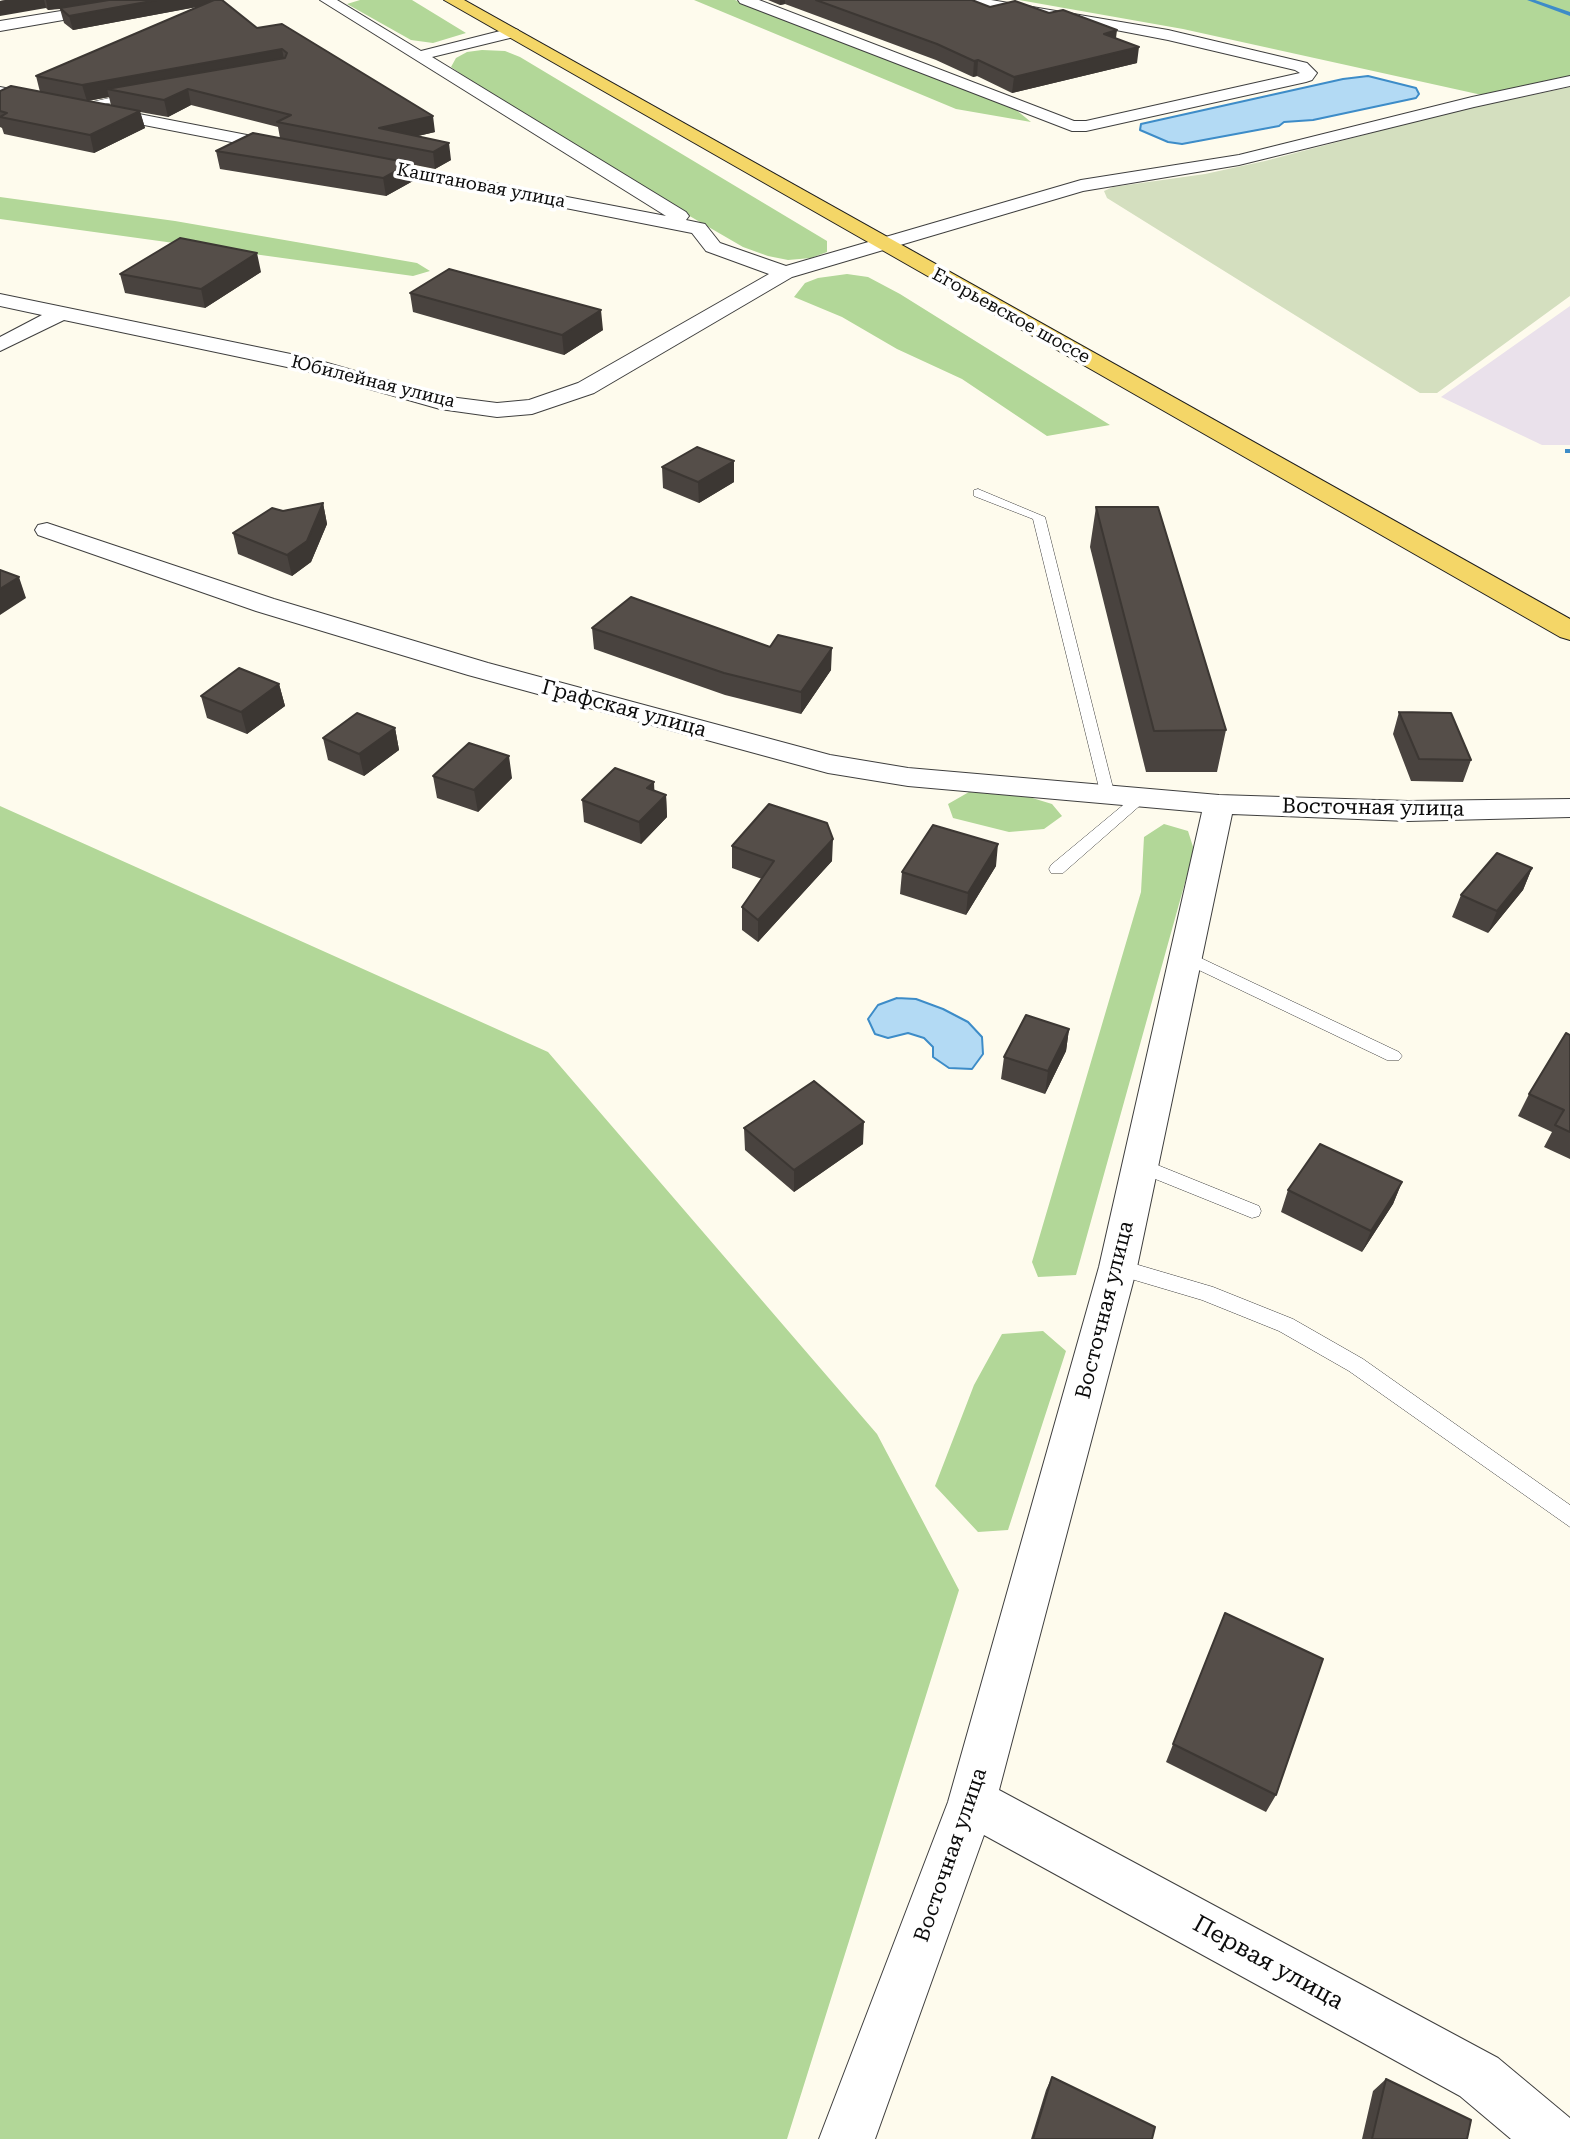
<!DOCTYPE html>
<meta charset="utf-8">
<style>
body{margin:0}
canvas{display:block;background:#fefbed}
</style>
<canvas width="1570" height="2139"></canvas>
<script>
const ctx = document.querySelector('canvas').getContext('2d');
ctx.lineJoin = 'round';
function fill(path, color) {
  ctx.fillStyle = color;
  ctx.fill(path, 'evenodd');
}
function toPath(rows) {
  const path = new Path2D();
  for (const r of rows) {
    path.moveTo(r[0], r[1]);
    for (let i = 2; i < r.length; i += 2) path.lineTo(r[i], r[i + 1]);
  }
  return path;
}
function stroke(path, color, width, dash) {
  ctx.strokeStyle = color;
  ctx.lineWidth = width;
  ctx.lineCap = dash ? 'butt' : 'round';
  ctx.setLineDash(dash || []);
  ctx.stroke(path);
}
function drawText(font, color, halo, rows, align = 'center') {
  ctx.font = font + ' "Roboto Serif",serif';
  ctx.lineWidth = 7;
  ctx.setLineDash([]);
  ctx.textBaseline = 'middle';
  ctx.strokeStyle = halo;
  ctx.fillStyle = color;
  for (const [text, x, y, turn = 0] of rows) {
    ctx.save();
    ctx.translate(x, y);
    ctx.rotate((+turn || 0) * Math.PI / 180);
    ctx.textAlign = isNaN(turn) ? turn : align;
    if (halo) ctx.strokeText(text, 0, 0);
    ctx.fillText(text, 0, 0);
    ctx.restore();
  }
}
const industrial = toPath([
 [1570,306,1570,445,1542,445,1441,397]
]);
const forest = toPath([
 [360,0,412,0,466,33,433,43,411,40,347,4],
 [694,0,735,0,1015,109,1031,122,956,109],
 [1019,0,1570,0,1570,76,1482,95,1183,29],
 [482,50,505,51,520,57,827,241,827,252,811,258,788,260,768,256,743,247,538,128,451,67,456,58,467,52],
 [0,197,175,221,417,263,430,271,413,276,0,219],
 [847,274,868,277,900,294,1110,425,1047,436,962,379,897,349,842,317,794,297,805,283,818,278],
 [969,792,1029,797,1052,804,1062,816,1044,829,1009,832,953,818,948,804],
 [0,806,548,1052,877,1434,959,1590,787,2139,0,2139],
 [1164,824,1188,831,1194,850,1076,1275,1038,1277,1032,1262,1141,892,1144,837],
 [1043,1331,1066,1351,1008,1530,978,1532,935,1486,974,1385,1002,1334]
]);
const cemetery = toPath([
 [1570,87,1570,296,1437,393,1420,393,1107,198,1104,191,1113,187,1205,174,1265,161,1451,112]
]);
const water = toPath([
 [1368,76,1416,88,1419,94,1416,98,1313,120,1284,122,1279,126,1182,144,1168,142,1140,130,1141,124,1343,79,1368,76],
 [897,998,916,999,943,1009,968,1022,982,1037,983,1054,972,1069,949,1068,933,1057,933,1047,924,1038,908,1033,888,1038,875,1034,868,1019,878,1005,897,998]
]);
const stream = toPath([
 [1527,0,1535,0,1570,12,1570,16,1527,0],
 [1565,449,1570,449,1570,453,1565,453,1565,449]
]);
const service = toPath([
 [132,93,135,98,73,110,69,107,132,93],
 [978,489,1045,517,1115,796,1113,799,1108,801,1101,796,1033,519,974,496,974,490,978,489],
 [1139,794,1146,799,1144,802,1063,873,1051,873,1049,869,1051,865,1134,796,1139,794],
 [1186,951,1399,1052,1402,1056,1399,1060,1387,1060,1180,961,1178,957,1180,953,1186,951],
 [1140,1158,1259,1206,1261,1211,1259,1216,1252,1218,1133,1170,1131,1165,1133,1160,1140,1158],
 [1118,1259,1213,1287,1293,1319,1363,1359,1570,1505,1570,1527,1349,1371,1279,1331,1202,1300,1111,1273,1108,1267,1111,1261,1118,1259]
]);
const minor = toPath([
 [128,0,162,0,155,4,0,31,0,21,128,0],
 [320,0,337,0,421,51,512,28,518,30,520,33,518,36,432,57,686,212,689,216,686,220,705,224,720,243,786,266,1081,180,1239,155,1472,97,1570,76,1570,86,1474,107,1239,165,1083,191,792,277,594,393,532,414,497,417,440,409,306,371,64,320,0,351,0,337,42,315,0,306,0,294,310,358,442,396,497,403,529,400,578,383,769,274,706,251,692,233,358,167,355,163,358,159,364,158,666,216,320,0],
 [738,0,759,0,1074,121,1086,121,1300,73,1295,70,1168,40,1069,21,961,4,954,0,991,0,1168,30,1307,63,1317,73,1312,80,1306,82,1086,131,1072,131,740,3,738,0],
 [0,87,288,143,297,148,288,153,0,97,0,87],
 [47,523,274,599,488,663,830,755,908,768,1219,795,1408,801,1570,799,1570,817,1408,821,1232,814,1137,1267,999,1790,1498,2058,1570,2118,1570,2139,1511,2139,1460,2096,984,1835,875,2139,819,2139,948,1802,1099,1267,1202,812,908,786,828,773,468,675,256,611,38,535,35,530,38,525,47,523]
]);
const primary = toPath([
 [444,0,464,0,1570,619,1570,640,1560,637,444,0]
]);
const wall = toPath([
 [0,0,211,0,257,28,435,132,418,136,451,160,435,169,410,164,413,181,386,196,220,169,216,151,280,138,278,127,191,105,168,117,140,112,145,128,94,153,4,134,2,128,0,127,0,91,40,92,36,76,197,7,73,30,64,23,60,9,48,10,46,8],
 [109,97,111,105,88,101],
 [768,0,972,0,990,7,1116,39,1137,63,1012,93,977,76,973,77,936,60,785,4,780,5],
 [261,272,205,308,125,293,120,274],
 [410,293,603,330,564,355,413,312],
 [662,467,734,482,699,503,663,488],
 [323,503,327,524,311,562,292,576,238,554,233,533,283,511],
 [1096,507,1226,730,1217,772,1146,772,1090,547],
 [592,628,770,647,831,670,801,714,725,695,594,649],
 [279,684,285,706,247,734,207,718,201,696],
 [1399,712,1471,760,1463,782,1411,781,1393,734],
 [395,728,399,750,364,776,328,760,323,738],
 [433,776,512,778,478,812,437,798],
 [654,782,654,791,666,795,667,817,641,844,584,822,582,800],
 [732,846,832,861,758,942,742,930,742,907,762,879,732,868],
 [996,866,966,915,900,894,902,872],
 [1532,868,1523,890,1488,933,1452,917,1461,895],
 [1069,1029,1066,1051,1045,1094,1001,1079,1004,1057],
 [1570,1035,1570,1159,1544,1147,1552,1132,1518,1116,1529,1094],
 [744,1128,863,1144,794,1192,745,1150],
 [1402,1182,1393,1204,1362,1252,1281,1212,1288,1190],
 [1225,1613,1276,1795,1266,1812,1166,1762],
 [1052,2077,1152,2139,1031,2139,1046,2090],
 [1386,2079,1467,2139,1362,2139,1373,2091]
]);
const shadedWall = toPath([
 [6,0,44,0,46,8,0,16,0,1],
 [46,0,112,0,48,10],
 [157,0,211,0,212,4,73,30,69,16],
 [780,0,785,0,785,4,780,5],
 [1117,30,1115,46,1104,34],
 [1139,47,1137,63,1012,93,1014,77],
 [282,49,285,64,107,89,109,97,87,101,82,85],
 [978,60,977,76,973,77,974,61],
 [188,89,191,105,168,117,164,100],
 [140,111,145,128,94,153,90,135],
 [433,116,435,132,388,143,379,128],
 [449,143,451,160,435,169,433,152],
 [410,163,413,181,386,196,383,178],
 [257,253,261,272,205,308,201,289],
 [601,310,603,330,564,355,562,335],
 [734,461,734,482,699,503,698,482],
 [323,503,327,524,311,562,292,576,287,555],
 [19,577,26,598,0,615,0,589],
 [832,648,831,670,801,714,801,692],
 [279,684,285,706,247,734,241,712],
 [395,728,399,750,364,776,359,754],
 [509,756,512,778,478,812,474,790],
 [654,782,655,804,647,788],
 [666,795,667,817,641,844,639,822],
 [833,839,832,861,758,942,758,920],
 [998,844,996,866,966,915,968,893],
 [1532,868,1523,890,1488,933,1497,911],
 [1069,1029,1066,1051,1045,1094,1048,1071],
 [864,1122,863,1144,794,1192,794,1170],
 [1402,1182,1393,1204,1362,1252,1371,1231]
]);
const building = toPath([
 [109,0,157,0,69,16,60,8,109,0],
 [214,0,222,0,257,28,282,24,433,116,379,128,449,143,433,152,277,122,291,115,188,89,164,100,107,89,285,58,287,53,282,49,82,85,36,76,214,0],
 [816,0,972,0,990,7,1015,1,1049,13,1063,10,1117,30,1104,34,1139,47,1014,77,978,60,974,61,937,44,816,0],
 [11,86,140,111,90,135,0,117,7,113,0,111,0,91,11,86],
 [253,133,410,163,383,178,216,151,253,133],
 [180,238,257,253,201,289,120,274,180,238],
 [449,269,601,310,562,335,410,293,449,269],
 [697,447,734,461,698,482,662,467,697,447],
 [323,503,307,541,287,555,233,533,272,508,283,511,323,503],
 [1096,507,1158,507,1226,730,1154,731,1096,507],
 [0,570,19,577,0,589,0,570],
 [631,597,770,647,778,635,832,648,801,692,724,673,592,628,631,597],
 [239,668,279,684,241,712,201,696,239,668],
 [1399,712,1451,713,1471,760,1419,759,1399,712],
 [357,713,395,728,359,754,323,738,357,713],
 [469,743,509,756,474,790,433,776,469,743],
 [615,768,654,782,647,788,666,795,639,822,582,800,615,768],
 [769,804,827,823,833,839,758,920,742,907,774,861,732,846,769,804],
 [933,825,998,844,968,893,902,872,933,825],
 [1497,853,1532,868,1497,911,1461,895,1497,853],
 [1026,1015,1069,1029,1048,1071,1004,1057,1026,1015],
 [1566,1033,1570,1035,1570,1132,1555,1125,1564,1110,1529,1094,1566,1033],
 [814,1081,864,1122,794,1170,744,1128,814,1081],
 [1320,1144,1402,1182,1371,1231,1288,1190,1320,1144],
 [1225,1613,1323,1659,1276,1795,1173,1744,1225,1613],
 [1052,2077,1155,2127,1152,2139,1033,2139,1052,2077],
 [1386,2079,1471,2120,1467,2139,1372,2139,1386,2079]
]);
const farStreetnames = [
 ["Каштановая улица",481,186,11],
 ["Егорьевское шоссе",1011,316,29],
 ["Юбилейная улица",373,382,14]
];
const streetNames = [
 ["Графская улица",624,709,15],
 ["Восточная улица",1373,808,1],
 ["Восточная улица",1105,1310,-76],
 ["Восточная улица",951,1855,-71]
];
const nearStreetnames = [
 ["Первая улица",1268,1963,29]
];
fill(industrial, '#eae1eb');
fill(forest, '#b2d798');
fill(cemetery, '#d4dfbf');
fill(water, '#b3daf4');
stroke(water, '#3d8cc8', 2);
fill(stream, '#3d8cc8');
stroke(service, '#3f3f3f', 1);
stroke(minor, '#3f3f3f', 2);
stroke(primary, '#1d1d1d', 2);
fill(service, '#fff');
fill(minor, '#fff');
fill(primary, '#f4d667');
fill(wall, '#49433f');
fill(shadedWall, '#3c3733');
fill(building, '#554e49');
stroke(building, '#3c3733', 2);
drawText('18px', '#0c0c0c', '#fff', farStreetnames);
drawText('21px', '#0c0c0c', '#fff', streetNames);
drawText('24px', '#0c0c0c', '#fff', nearStreetnames);
</script>
